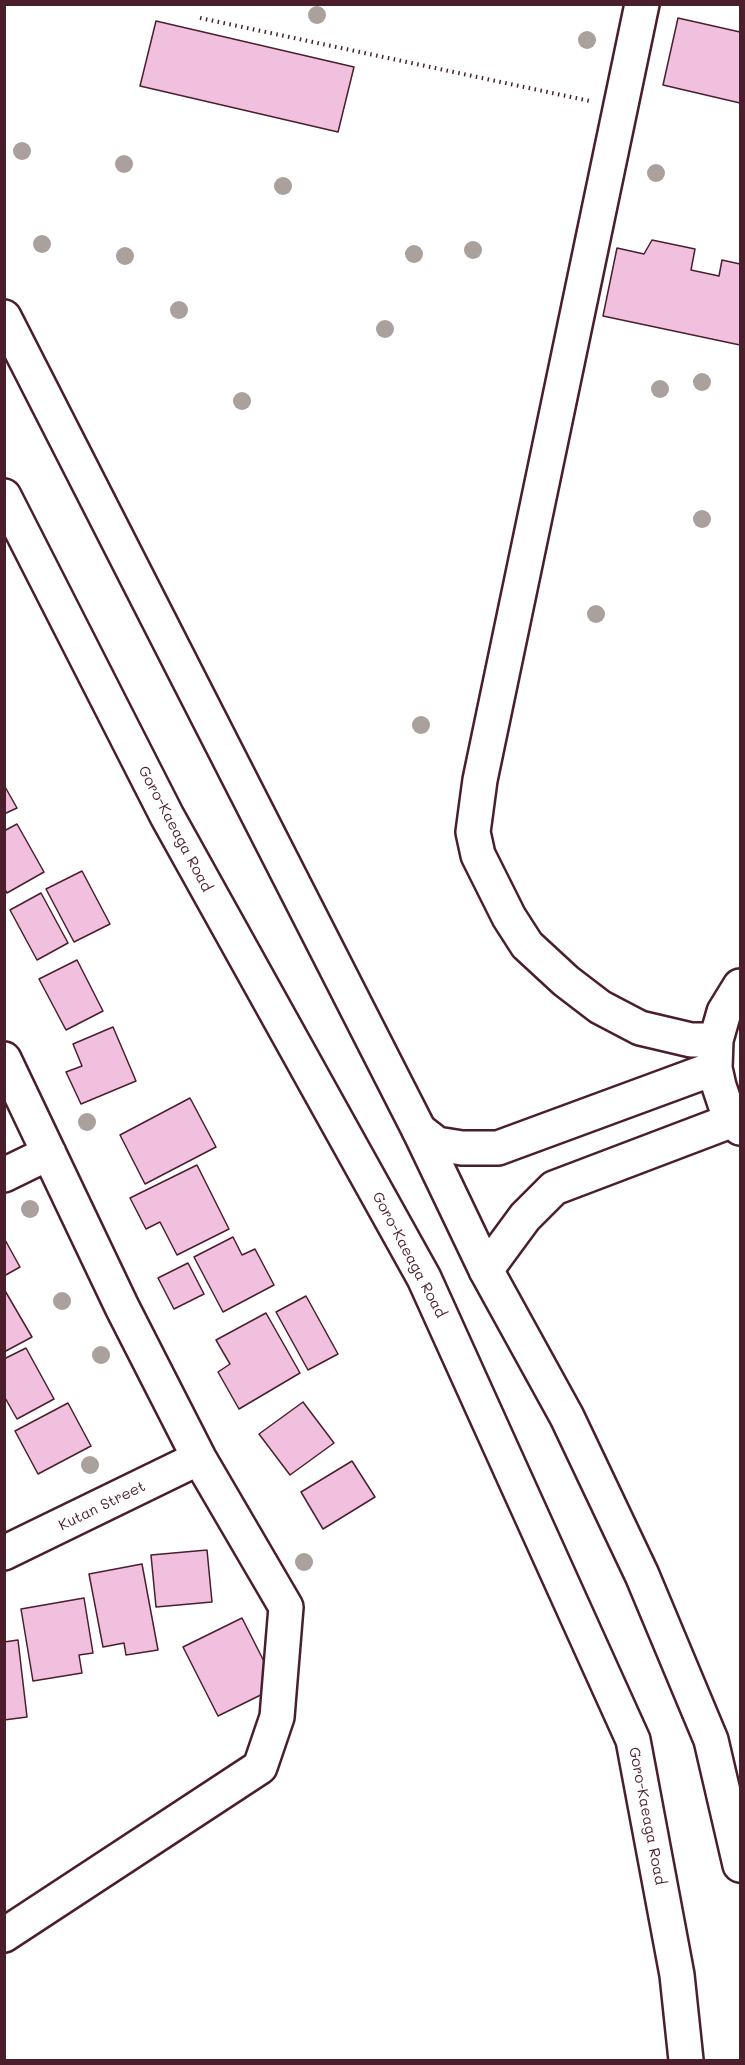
<!DOCTYPE html>
<style>
body{margin:0}
#map{position:relative;width:745px;height:2065px;overflow:hidden;background:#fff;font-family:Mali,sans-serif}
canvas{display:block}
.frame{position:absolute;inset:0;border:6px solid #4a1f2b;pointer-events:none}
</style>
<div id="map">
<canvas width="745" height="2065"></canvas>
<div class="frame"></div>
</div>
<script>
const ctx = document.querySelector('canvas').getContext('2d');
ctx.lineJoin = 'round';
function fill(path, color) {
  ctx.fillStyle = color;
  ctx.fill(path, 'evenodd');
}
function toPath(rows) {
  const path = new Path2D();
  for (const r of rows) {
    path.moveTo(r[0], r[1]);
    for (let i = 2; i < r.length; i += 2) path.lineTo(r[i], r[i + 1]);
  }
  return path;
}
function stroke(path, color, width, dash) {
  ctx.strokeStyle = color;
  ctx.lineWidth = width;
  ctx.lineCap = dash ? 'butt' : 'round';
  ctx.setLineDash(dash || []);
  ctx.stroke(path);
}
function drawText(font, color, halo, rows, align = 'center') {
  ctx.font = font + ' Mali,sans-serif';
  ctx.lineWidth = 4.5;
  ctx.setLineDash([]);
  ctx.textBaseline = 'middle';
  ctx.strokeStyle = halo;
  ctx.fillStyle = color;
  for (const [text, x, y, turn = 0] of rows) {
    ctx.save();
    ctx.translate(x, y);
    ctx.rotate((+turn || 0) * Math.PI / 180);
    ctx.textAlign = isNaN(turn) ? turn : align;
    if (halo) ctx.strokeText(text, 0, 0);
    ctx.fillText(text, 0, 0);
    ctx.restore();
  }
}
const building = toPath([
 [678,18,740,32,740,103,663,85,678,18],
 [156,21,354,67,338,132,140,86,156,21],
 [652,240,695,249,691,270,719,276,722,260,740,264,740,345,603,316,617,248,644,254,652,240],
 [4,785,17,808,4,814,4,785],
 [17,824,44,872,7,893,4,888,4,831,17,824],
 [82,871,110,924,74,942,46,889,82,871],
 [41,893,68,943,37,960,10,910,41,893],
 [77,960,103,1011,66,1030,39,979,77,960],
 [113,1027,136,1081,81,1104,66,1072,82,1066,73,1044,113,1027],
 [190,1098,216,1147,145,1184,120,1135,190,1098],
 [197,1165,229,1229,177,1255,160,1222,146,1229,130,1198,197,1165],
 [233,1237,242,1255,255,1249,274,1285,223,1312,194,1257,233,1237],
 [4,1238,20,1267,4,1276,4,1238],
 [188,1263,204,1294,174,1309,158,1278,188,1263],
 [4,1289,32,1337,4,1352,4,1289],
 [306,1296,338,1354,308,1370,276,1312,306,1296],
 [266,1313,300,1373,239,1409,218,1372,230,1364,216,1340,266,1313],
 [26,1348,54,1399,17,1419,4,1396,4,1359,26,1348],
 [303,1402,334,1443,290,1475,259,1434,303,1402],
 [68,1403,91,1446,38,1474,15,1431,68,1403],
 [352,1461,375,1497,323,1529,301,1492,352,1461],
 [207,1550,212,1602,156,1607,151,1555,207,1550],
 [142,1564,158,1650,126,1655,124,1643,103,1647,89,1574,142,1564],
 [84,1598,93,1653,79,1655,82,1673,33,1681,21,1609,84,1598],
 [242,1618,277,1687,218,1716,183,1647,242,1618],
 [18,1640,27,1717,4,1720,4,1642,18,1640]
]);
const path = toPath([
 [200,18,590,101]
]);
const minor = toPath([
 [642,4,480,780,473,832,478,855,509,917,527,945,566,981,600,1007,640,1028,691,1040,716,1040],
 [740,986,724,1012,716,1040,715,1068,719,1086,725,1104,733,1120,740,1128],
 [4,1059,122,1307,199,1458,286,1607,277,1717,260,1767,4,1935],
 [419,1130,437,1144,462,1148,498,1148,715,1068],
 [4,1175,49,1153],
 [486,1270,525,1217,554,1188,733,1120],
 [4,1553,199,1458]
]);
const major = toPath([
 [4,317,419,1130,486,1270,567,1417,642,1575,711,1740,740,1865],
 [4,496,167,816,424,1278,633,1740,677,1975,686,2060]
]);
const trees = [
 [317,15],
 [587,40],
 [22,151],
 [124,164],
 [656,173],
 [283,186],
 [42,244],
 [473,250],
 [414,254],
 [125,256],
 [179,310],
 [385,329],
 [702,382],
 [660,389],
 [242,401],
 [702,519],
 [596,614],
 [421,725],
 [87,1122],
 [30,1209],
 [62,1301],
 [101,1355],
 [90,1465],
 [304,1562]
];
const streetNames = [
 ["Goro-Kaeaga Road",175,829,62],
 ["Goro-Kaeaga Road",409,1255,62],
 ["Kutan Street",102,1506,-26],
 ["Goro-Kaeaga Road",647,1816,79]
];
fill(building, '#f2c0df');
stroke(building, '#4a1f2b', 1.5);
stroke(minor, '#4a1f2b', 38);
stroke(major, '#4a1f2b', 38);
stroke(path, '#4a1f2b', 4, [1.5, 4.5]);
stroke(minor, '#fff', 33);
stroke(major, '#fff', 33);
ctx.fillStyle = '#aaa09c';
for (const [x, y] of trees) {
  ctx.beginPath();
  ctx.arc(x, y, 9, 0, 2 * Math.PI);
  ctx.fill();
}
drawText('15px', '#4a1f2b', '#fff', streetNames);
</script>
